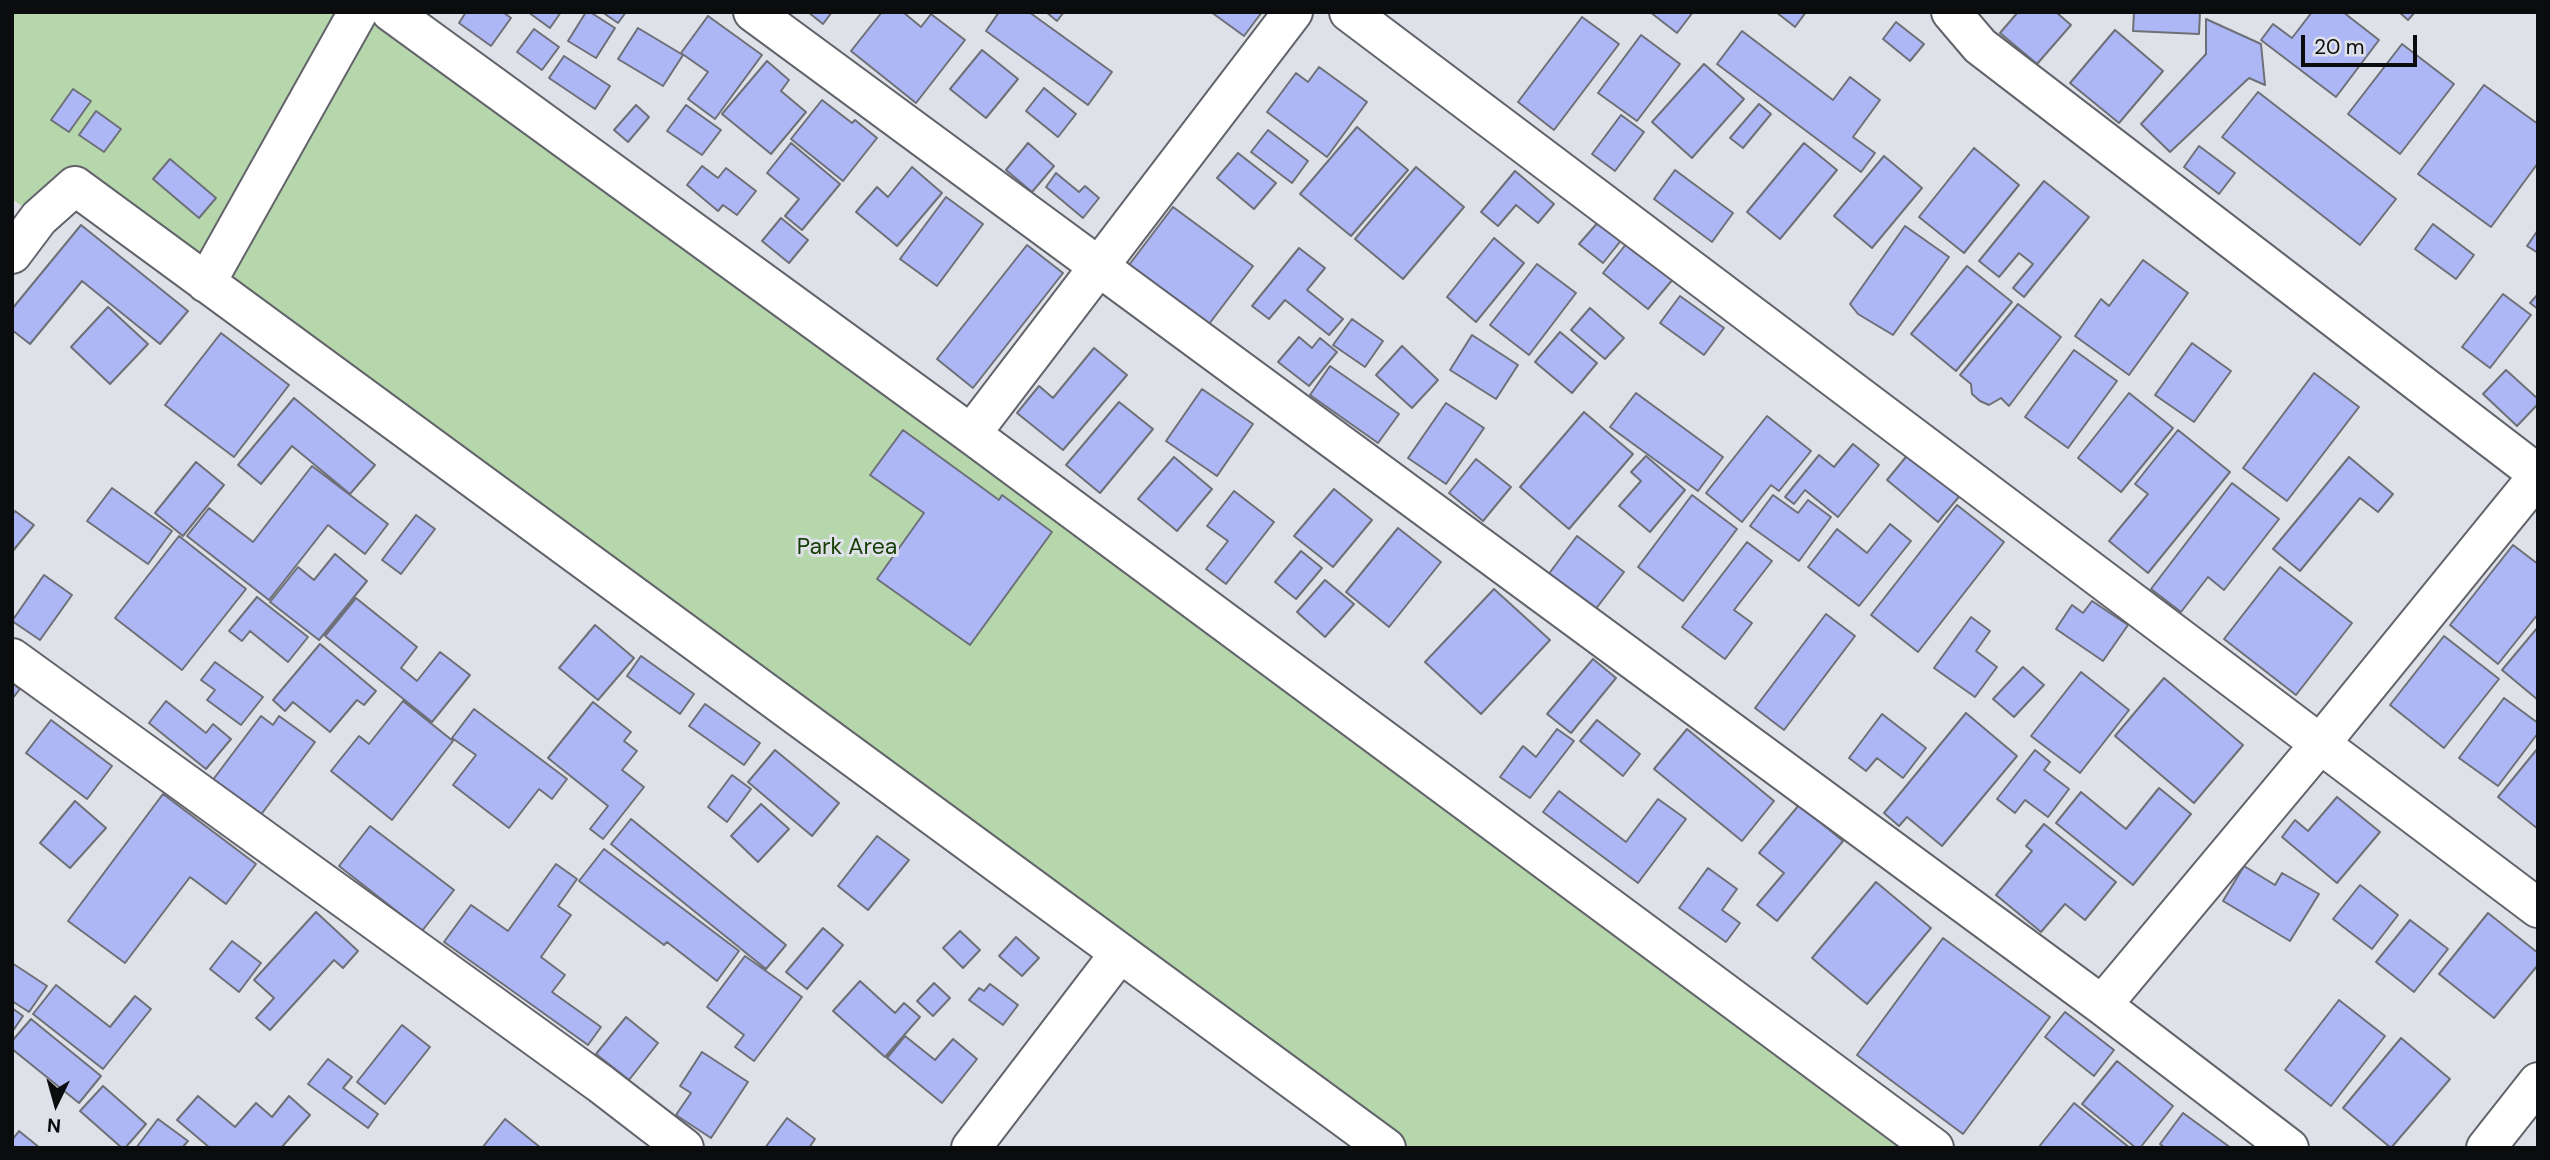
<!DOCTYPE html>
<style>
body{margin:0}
#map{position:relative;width:2550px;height:1160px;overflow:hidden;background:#dfe1e9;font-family:"DM Sans",sans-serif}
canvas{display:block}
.frame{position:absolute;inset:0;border:14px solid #0b0c0e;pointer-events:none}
.north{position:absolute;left:21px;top:1069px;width:70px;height:70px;-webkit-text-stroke:5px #dfe1e9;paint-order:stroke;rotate:185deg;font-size:19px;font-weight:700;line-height:28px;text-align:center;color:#0b0c0e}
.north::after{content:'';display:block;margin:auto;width:24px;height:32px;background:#0b0c0e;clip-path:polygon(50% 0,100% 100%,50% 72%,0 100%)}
.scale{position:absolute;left:2301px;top:35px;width:116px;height:32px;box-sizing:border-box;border:4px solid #0b0c0e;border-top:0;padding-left:9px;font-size:21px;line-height:24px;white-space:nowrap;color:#0b0c0e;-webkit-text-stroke:5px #dfe1e9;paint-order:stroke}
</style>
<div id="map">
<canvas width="2550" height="1160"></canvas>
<div class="frame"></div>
<div class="north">N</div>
<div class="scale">20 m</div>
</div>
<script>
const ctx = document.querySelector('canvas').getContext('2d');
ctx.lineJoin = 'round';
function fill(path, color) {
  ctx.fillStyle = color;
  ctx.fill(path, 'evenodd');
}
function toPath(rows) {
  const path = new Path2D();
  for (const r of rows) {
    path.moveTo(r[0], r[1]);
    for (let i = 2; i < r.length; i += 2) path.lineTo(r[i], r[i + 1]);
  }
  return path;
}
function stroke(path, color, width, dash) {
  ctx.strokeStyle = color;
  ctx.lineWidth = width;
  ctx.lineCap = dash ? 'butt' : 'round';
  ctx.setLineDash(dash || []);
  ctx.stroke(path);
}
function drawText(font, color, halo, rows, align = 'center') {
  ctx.font = font + ' "DM Sans",sans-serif';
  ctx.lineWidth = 6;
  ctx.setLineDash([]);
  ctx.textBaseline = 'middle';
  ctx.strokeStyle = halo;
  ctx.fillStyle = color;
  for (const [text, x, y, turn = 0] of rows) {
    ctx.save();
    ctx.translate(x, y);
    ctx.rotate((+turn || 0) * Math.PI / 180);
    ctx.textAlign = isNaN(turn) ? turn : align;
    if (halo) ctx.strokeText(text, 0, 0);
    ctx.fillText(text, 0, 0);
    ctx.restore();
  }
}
const green = toPath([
 [12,12,391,12,1934,1148,1386,1148,75,186,39,218,12,199]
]);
const building = toPath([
 [466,12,503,12,511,18,491,46,459,23,466,12],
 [528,12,561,12,550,28,528,12],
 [586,12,590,12,615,28,596,58,568,41,586,12],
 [602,12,626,12,618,23,602,12],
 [808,12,832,12,823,24,808,12],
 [882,12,903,12,921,27,931,14,965,40,916,103,851,51,882,12],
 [999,12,1029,12,1112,72,1088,105,986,31,999,12],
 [1046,12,1064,12,1057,21,1046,12],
 [1211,12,1262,12,1244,36,1211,12],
 [1650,12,1693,12,1677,33,1650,12],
 [1776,12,1806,12,1795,27,1776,12],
 [2018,12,2056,12,2071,25,2037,64,2000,33,2018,12],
 [2134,12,2200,12,2199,34,2133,31,2134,12],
 [2312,12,2343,12,2379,40,2336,97,2261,40,2273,24,2292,38,2312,12],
 [2399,12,2415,12,2408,20,2399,12],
 [708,16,762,55,715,119,688,99,708,72,681,53,708,16],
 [1582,17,1619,44,1554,130,1518,102,1582,17],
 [2206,19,2261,44,2265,85,2249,78,2170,152,2141,124,2206,54,2206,19],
 [1896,22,1924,44,1910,61,1883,39,1896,22],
 [638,28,683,55,663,86,618,59,638,28],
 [534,29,559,47,542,70,517,52,534,29],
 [2115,30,2163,71,2119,123,2070,83,2115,30],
 [1742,31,1833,100,1850,77,1880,100,1853,137,1875,153,1861,172,1717,64,1742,31],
 [1641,35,1680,64,1637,121,1598,93,1641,35],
 [2402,44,2454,84,2400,154,2348,114,2402,44],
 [982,50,1018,79,986,118,950,89,982,50],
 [564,56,610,86,595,109,549,78,564,56],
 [767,61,789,80,781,91,806,112,771,154,722,114,767,61],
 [1704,64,1744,99,1692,158,1652,122,1704,64],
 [1319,67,1367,102,1327,157,1267,112,1296,73,1308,82,1319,67],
 [2484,85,2538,124,2538,163,2491,227,2418,174,2484,85],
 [1044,88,1076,114,1058,137,1026,111,1044,88],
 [73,89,91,101,69,132,51,120,73,89],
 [2258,92,2396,199,2360,245,2222,137,2258,92],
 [822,100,852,123,855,120,877,138,843,181,791,139,822,100],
 [1759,104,1771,114,1743,148,1730,138,1759,104],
 [636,105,649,117,628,142,614,130,636,105],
 [686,105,721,130,702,155,667,131,686,105],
 [96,111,121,129,104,152,79,135,96,111],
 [1621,115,1644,132,1615,171,1592,154,1621,115],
 [1357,127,1408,170,1351,236,1300,194,1357,127],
 [1268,130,1308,161,1292,183,1251,152,1268,130],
 [791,143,840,184,802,230,785,216,799,199,767,173,791,143],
 [1028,143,1054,166,1032,192,1006,170,1028,143],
 [1804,143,1837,170,1780,239,1747,212,1804,143],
 [2199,146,2235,173,2219,194,2184,167,2199,146],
 [1974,148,2019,185,1964,253,1919,217,1974,148],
 [1238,153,1276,183,1254,209,1217,178,1238,153],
 [1884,156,1922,188,1872,248,1834,216,1884,156],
 [170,159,216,198,199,218,153,179,170,159],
 [702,166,718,178,726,168,756,191,737,215,723,205,718,211,687,185,702,166],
 [912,167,942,193,897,246,856,212,877,187,888,197,912,167],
 [1416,167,1464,207,1403,279,1355,239,1416,167],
 [1675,170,1733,213,1712,242,1654,199,1675,170],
 [1515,171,1554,204,1538,223,1516,205,1498,226,1481,212,1515,171],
 [1056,173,1079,192,1085,186,1099,198,1083,218,1046,187,1056,173],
 [2044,181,2089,217,2024,297,2013,288,2033,264,2019,253,1999,277,1979,261,2044,181],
 [946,197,983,224,937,286,900,259,946,197],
 [1173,207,1253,266,1209,324,1129,265,1173,207],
 [781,218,808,240,789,263,762,241,781,218],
 [1600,220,1623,238,1603,263,1579,244,1600,220],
 [2433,224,2474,255,2456,279,2415,249,2433,224],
 [81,225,188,311,160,344,82,281,30,344,12,330,12,309,81,225],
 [1905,226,1949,257,1893,335,1858,314,1850,304,1905,226],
 [2538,230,2538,253,2527,246,2538,230],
 [1494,238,1524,263,1476,322,1447,297,1494,238],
 [1627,243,1673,279,1648,309,1603,273,1627,243],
 [1027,245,1063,273,973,388,937,359,1027,245],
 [1299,248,1325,268,1307,290,1343,319,1329,335,1285,300,1269,319,1252,306,1299,248],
 [2143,260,2188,293,2129,375,2075,336,2101,299,2109,306,2143,260],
 [1537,264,1576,293,1529,355,1490,325,1537,264],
 [1967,266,2012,302,1956,371,1911,334,1967,266],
 [2503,294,2531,315,2490,368,2462,347,2503,294],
 [2538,294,2538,309,2530,303,2538,294],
 [1680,296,1724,328,1704,355,1660,323,1680,296],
 [2018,304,2061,337,2009,406,2001,398,1989,405,1980,401,1972,394,1971,384,1960,375,2018,304],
 [108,307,148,344,110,384,71,347,108,307],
 [1590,308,1624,338,1605,359,1571,330,1590,308],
 [1352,319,1383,341,1365,367,1333,345,1352,319],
 [1560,332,1597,363,1572,393,1535,362,1560,332],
 [221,333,289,385,234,457,165,405,221,333],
 [1472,335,1518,365,1496,399,1450,370,1472,335],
 [1299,337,1312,348,1320,338,1337,352,1309,386,1278,362,1299,337],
 [2192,343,2231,371,2194,422,2155,395,2192,343],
 [1402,346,1438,380,1412,408,1376,375,1402,346],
 [1094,348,1127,375,1063,450,1017,413,1039,386,1053,398,1094,348],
 [2074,350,2117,381,2068,448,2025,417,2074,350],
 [1330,366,1399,414,1378,443,1310,395,1330,366],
 [2506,370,2538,399,2538,404,2517,426,2483,394,2506,370],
 [2314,373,2359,407,2287,501,2243,468,2314,373],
 [1202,389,1253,424,1217,476,1166,441,1202,389],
 [1636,393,1723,457,1698,491,1610,427,1636,393],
 [2129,393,2173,428,2121,492,2078,458,2129,393],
 [294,398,375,465,350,494,292,446,261,484,238,465,294,398],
 [1119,402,1153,429,1100,493,1066,465,1119,402],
 [1446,403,1484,428,1446,484,1408,458,1446,403],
 [1584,412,1633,454,1569,529,1520,487,1584,412],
 [1767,416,1811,451,1779,491,1771,485,1742,522,1706,493,1767,416],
 [903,430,999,500,1002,495,1052,532,970,645,877,579,924,513,870,475,903,430],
 [2178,430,2230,472,2148,573,2109,541,2148,494,2135,484,2178,430],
 [1853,444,1879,465,1838,517,1805,490,1794,504,1785,497,1819,455,1834,467,1853,444],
 [1910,452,1962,493,1938,522,1887,480,1910,452],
 [1646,456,1685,490,1650,532,1619,506,1641,481,1631,472,1646,456],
 [1174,457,1212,489,1177,531,1138,499,1174,457],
 [2349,457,2393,494,2378,512,2360,498,2300,571,2273,549,2349,457],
 [1476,459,1511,487,1483,521,1449,493,1476,459],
 [196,462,224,485,183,536,155,513,196,462],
 [312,466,388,524,365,554,328,525,269,600,187,536,209,508,253,542,312,466],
 [2232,483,2279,519,2224,590,2208,577,2181,612,2151,589,2232,483],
 [112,488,172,531,148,564,87,521,112,488],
 [1334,489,1372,520,1333,567,1294,536,1334,489],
 [1234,491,1274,522,1226,584,1206,569,1228,541,1207,526,1234,491],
 [1692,495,1737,529,1683,601,1638,567,1692,495],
 [1773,495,1798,513,1808,500,1831,517,1799,561,1750,526,1773,495],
 [1957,505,2004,542,1918,652,1871,615,1957,505],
 [15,511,34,525,12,552,12,515,15,511],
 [416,515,435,529,401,574,382,560,416,515],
 [1890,524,1911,541,1859,606,1808,567,1837,529,1867,553,1890,524],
 [1398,528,1441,562,1389,627,1346,592,1398,528],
 [179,536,246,589,182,670,115,618,179,536],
 [1577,536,1624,572,1595,610,1548,575,1577,536],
 [1747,542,1772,561,1734,610,1752,623,1725,659,1682,627,1747,542],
 [2513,545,2538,564,2538,614,2498,664,2450,625,2513,545],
 [1301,551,1322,568,1296,599,1275,582,1301,551],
 [335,554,367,581,319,640,270,602,298,567,314,580,335,554],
 [2280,567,2352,623,2296,695,2224,639,2280,567],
 [44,575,72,595,40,640,12,621,44,575],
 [1325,580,1354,604,1325,637,1297,612,1325,580],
 [1494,589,1550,640,1481,714,1425,662,1494,589],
 [257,597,308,637,288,662,250,631,242,641,229,631,257,597],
 [356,598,417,647,401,668,417,681,440,652,470,675,432,722,325,636,356,598],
 [2092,601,2128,625,2103,661,2056,629,2072,605,2083,613,2092,601],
 [1826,614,1855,636,1784,730,1755,708,1826,614],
 [1971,617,1990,631,1976,651,1997,667,1975,697,1934,668,1971,617],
 [595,625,634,658,598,700,559,668,595,625],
 [2538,627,2538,700,2502,670,2538,627],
 [2444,636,2499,679,2444,748,2390,705,2444,636],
 [320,644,376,691,364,705,357,700,330,732,293,702,285,711,273,700,320,644],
 [641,656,694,694,680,714,627,676,641,656],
 [1593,659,1616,678,1571,733,1547,714,1593,659],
 [215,662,263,697,241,725,207,700,215,690,201,680,215,662],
 [2023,667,2044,685,2014,717,1993,699,2023,667],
 [2081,672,2129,710,2080,773,2031,736,2081,672],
 [2164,678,2243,745,2194,803,2115,736,2164,678],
 [12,683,20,689,12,699,12,683],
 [2504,698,2538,723,2538,733,2498,786,2459,758,2504,698],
 [166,701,206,733,213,724,231,739,206,769,149,723,166,701],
 [403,701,453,741,392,820,331,771,359,736,369,744,403,701],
 [593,702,631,732,624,741,637,751,622,770,644,787,603,839,590,829,608,806,548,758,593,702],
 [705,704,760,743,744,765,689,726,705,704],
 [474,709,567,779,552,799,539,789,509,828,453,785,476,755,452,738,474,709],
 [1966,713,2017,756,1942,846,1907,817,1899,826,1884,813,1966,713],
 [1882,714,1926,748,1903,778,1877,758,1866,771,1849,758,1882,714],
 [261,716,273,725,279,716,315,742,260,816,212,781,261,716],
 [51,720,112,766,87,799,26,753,51,720],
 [1597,720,1640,754,1623,776,1580,741,1597,720],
 [1557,729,1574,741,1530,798,1500,777,1523,746,1536,757,1557,729],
 [1687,729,1774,801,1742,841,1654,769,1687,729],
 [2538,748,2538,829,2498,797,2538,748],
 [775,750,839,803,812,836,748,782,775,750],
 [2035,750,2050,762,2044,770,2069,789,2048,817,2025,800,2015,813,1997,799,2035,750],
 [732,775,751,789,727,822,708,807,732,775],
 [2159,788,2191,814,2133,885,2056,823,2081,792,2126,829,2159,788],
 [1559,791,1626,842,1658,799,1686,819,1638,883,1543,812,1559,791],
 [163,794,256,864,226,904,190,877,125,963,68,921,163,794],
 [2337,797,2380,832,2337,883,2282,837,2295,820,2308,831,2337,797],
 [75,801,106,828,70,868,40,843,75,801],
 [761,804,789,829,758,862,731,836,761,804],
 [1799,805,1843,841,1777,921,1757,905,1784,873,1759,853,1799,805],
 [631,819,786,945,766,969,611,844,631,819],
 [2044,824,2116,882,2085,920,2065,904,2041,932,1996,895,2032,851,2026,846,2044,824],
 [370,826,454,890,422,931,339,866,370,826],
 [877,836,909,860,868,910,838,886,877,836],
 [604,849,739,951,717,981,667,942,664,945,579,881,604,849],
 [556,864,577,879,558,906,571,915,541,957,565,975,552,992,601,1027,588,1045,444,942,471,905,508,931,556,864],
 [2244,866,2275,885,2282,873,2319,894,2290,941,2223,901,2244,866],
 [1708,868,1737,889,1722,910,1740,923,1726,942,1679,908,1708,868],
 [1876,882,1931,928,1867,1004,1812,958,1876,882],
 [2360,885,2398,915,2372,949,2333,919,2360,885],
 [316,912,358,951,343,968,334,960,270,1030,256,1018,274,998,254,980,316,912],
 [2488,913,2538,953,2538,965,2494,1018,2439,974,2488,913],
 [2410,920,2448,949,2414,992,2376,962,2410,920],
 [823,928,843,945,807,989,786,972,823,928],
 [960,931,980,950,963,968,943,948,960,931],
 [1016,937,1039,958,1022,976,999,956,1016,937],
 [1943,938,2050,1017,1963,1134,1857,1055,1943,938],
 [232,941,261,963,239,992,210,969,232,941],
 [745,956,802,997,754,1061,735,1047,744,1035,707,1007,745,956],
 [12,963,47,986,29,1012,12,1001,12,963],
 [860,981,895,1013,904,1003,920,1017,885,1057,833,1011,860,981],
 [934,983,950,998,933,1016,917,1001,934,983],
 [990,984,1018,1005,1003,1025,969,1000,979,988,984,991,990,984],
 [56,985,110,1027,135,996,151,1009,103,1069,33,1014,56,985],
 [2339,1000,2385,1036,2331,1106,2285,1070,2339,1000],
 [12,1008,23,1016,12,1032,12,1008],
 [2065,1012,2114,1050,2094,1076,2045,1037,2065,1012],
 [626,1017,658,1043,629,1080,596,1054,626,1017],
 [31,1019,101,1076,79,1103,12,1049,12,1041,31,1019],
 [402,1025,430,1047,385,1104,357,1082,402,1025],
 [905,1036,935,1060,953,1039,977,1059,942,1103,887,1058,905,1036],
 [2401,1038,2450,1079,2391,1148,2343,1108,2401,1038],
 [702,1052,748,1082,711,1138,676,1115,691,1093,680,1086,702,1052],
 [328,1059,352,1077,343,1088,378,1114,368,1128,308,1084,328,1059],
 [2117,1061,2173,1106,2140,1148,2136,1148,2082,1104,2117,1061],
 [103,1086,146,1124,125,1148,122,1148,80,1111,103,1086],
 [198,1096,235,1127,256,1103,272,1117,289,1096,310,1115,281,1148,210,1148,177,1120,198,1096],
 [2074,1103,2130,1148,2038,1148,2074,1103],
 [2183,1113,2231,1148,2165,1148,2160,1144,2183,1113],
 [787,1118,815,1139,809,1148,765,1148,787,1118],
 [158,1119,188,1141,182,1148,136,1148,158,1119],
 [505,1119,541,1148,482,1148,505,1119],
 [19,1131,40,1148,12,1148,12,1140,19,1131]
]);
const minor = toPath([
 [391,12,971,434,1934,1148],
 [753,12,2102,1005,2289,1148],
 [1349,12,2538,908],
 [1951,12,1980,46,2538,474],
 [12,254,39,218,75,186,1386,1148],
 [206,283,358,12],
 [971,434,1293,12],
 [12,658,601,1084,684,1148],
 [2102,1005,2320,744,2538,476],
 [971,1148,1120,953],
 [2486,1148,2538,1082]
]);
const parkNames = [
 ["Park Area",847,548]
];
fill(green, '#b6d7ab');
fill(building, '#adb7f5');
stroke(building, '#6e7077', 2);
stroke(minor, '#63646b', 42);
stroke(minor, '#fff', 38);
drawText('23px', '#184006', '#dfe1e9', parkNames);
</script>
